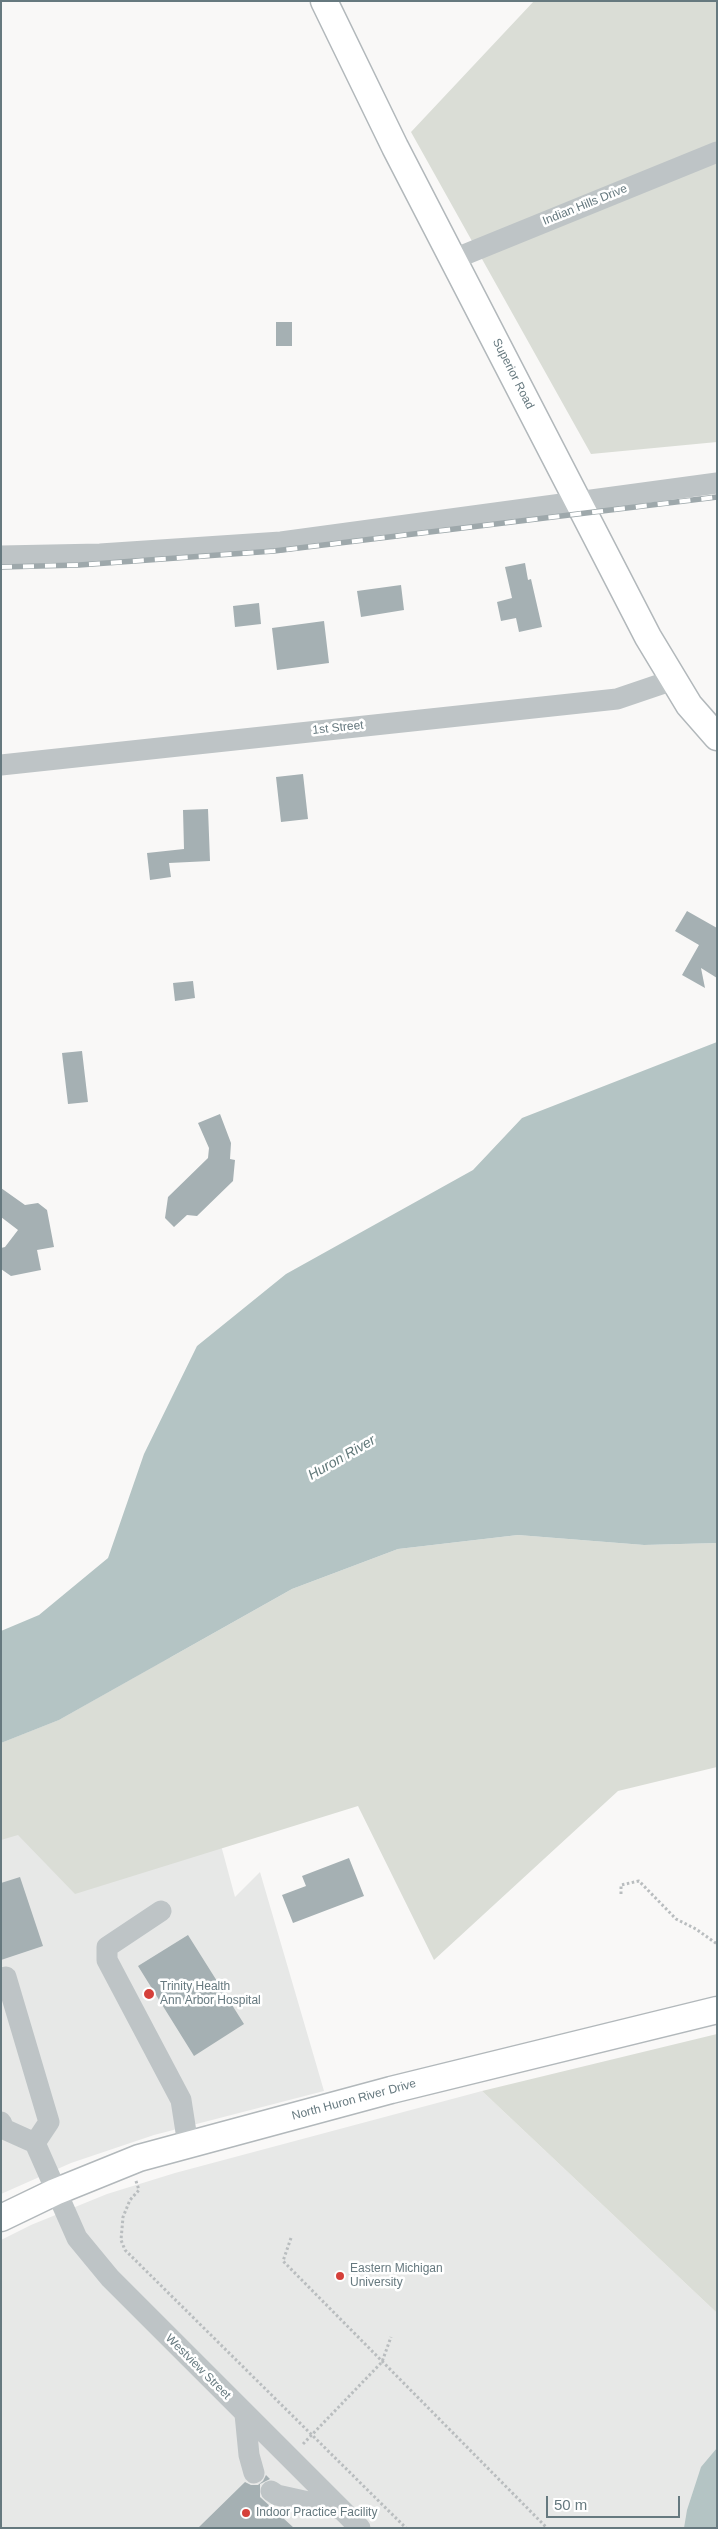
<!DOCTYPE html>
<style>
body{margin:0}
#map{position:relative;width:718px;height:2529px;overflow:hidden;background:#f9f8f7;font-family:Arial,sans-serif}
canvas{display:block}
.frame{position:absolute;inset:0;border:2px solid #66797f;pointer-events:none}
.scale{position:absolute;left:546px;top:2496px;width:134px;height:22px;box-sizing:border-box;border:2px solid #66797f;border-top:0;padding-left:6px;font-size:15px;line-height:18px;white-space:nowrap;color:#66797f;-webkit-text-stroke:4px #fff;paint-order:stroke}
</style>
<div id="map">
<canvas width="718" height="2529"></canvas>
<div class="frame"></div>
<div class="scale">50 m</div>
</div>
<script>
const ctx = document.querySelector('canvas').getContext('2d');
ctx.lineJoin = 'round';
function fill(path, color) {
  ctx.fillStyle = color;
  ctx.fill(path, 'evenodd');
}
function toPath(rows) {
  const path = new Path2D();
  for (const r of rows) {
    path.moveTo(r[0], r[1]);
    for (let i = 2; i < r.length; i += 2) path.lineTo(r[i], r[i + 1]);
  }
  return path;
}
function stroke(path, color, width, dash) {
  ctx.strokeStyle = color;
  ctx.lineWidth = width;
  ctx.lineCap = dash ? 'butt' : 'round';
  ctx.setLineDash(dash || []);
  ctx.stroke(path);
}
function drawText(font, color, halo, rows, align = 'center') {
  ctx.font = font + ' Arial,sans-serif';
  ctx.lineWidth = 5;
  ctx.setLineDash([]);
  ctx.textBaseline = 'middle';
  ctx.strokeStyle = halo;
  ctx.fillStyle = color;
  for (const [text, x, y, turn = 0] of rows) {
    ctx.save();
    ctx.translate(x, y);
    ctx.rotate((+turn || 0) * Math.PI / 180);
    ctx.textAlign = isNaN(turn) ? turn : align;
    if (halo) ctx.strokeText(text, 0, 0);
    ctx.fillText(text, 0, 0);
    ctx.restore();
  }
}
const built = toPath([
 [170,1657,235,1897,260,1872,324,2091,154,2135,71,2163,1,2194,1,1743,59,1720],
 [482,2091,717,2313,717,2528,1,2528,1,2240,31,2225,107,2194,175,2173]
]);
const green = toPath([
 [534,1,717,1,717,442,591,454,411,132],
 [518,1535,644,1545,717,1543,717,1767,618,1791,434,1960,358,1806,75,1894,18,1835,1,1840,1,1743,59,1720,292,1589,398,1549],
 [717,2034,717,2313,482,2091]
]);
const water = toPath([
 [717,1042,717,1543,644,1545,518,1535,398,1549,292,1589,59,1720,1,1743,1,1631,39,1615,108,1558,144,1454,197,1346,286,1274,473,1170,522,1118],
 [717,2448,717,2528,684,2528,687,2510,701,2467]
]);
const building = toPath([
 [276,322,292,322,292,346,276,346],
 [525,563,528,580,531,579,542,627,519,632,516,618,501,621,497,602,512,598,505,567],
 [401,585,404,610,361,617,357,591],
 [259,603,261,624,235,627,233,606],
 [324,621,329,663,277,670,272,628],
 [303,774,308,819,281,822,276,777],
 [208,809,210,861,169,863,171,877,150,880,147,853,184,849,183,810],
 [687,911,717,928,717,978,701,968,705,988,682,975,699,945,675,931],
 [193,981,195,998,175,1001,173,983],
 [82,1051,88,1102,68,1104,62,1053],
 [220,1114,231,1143,230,1159,235,1160,233,1181,197,1216,187,1215,174,1227,165,1218,168,1197,208,1158,209,1148,198,1123],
 [1,1188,25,1205,38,1203,47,1210,54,1247,37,1250,41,1270,11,1276,1,1269,1,1248,5,1247,18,1230,1,1217],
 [349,1858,364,1896,293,1923,282,1895,306,1886,302,1876],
 [20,1877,43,1946,1,1960,1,1883],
 [188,1935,244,2024,194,2056,138,1966],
 [266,2475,270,2479,260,2484,260,2497,294,2528,198,2528,245,2482,251,2485,258,2485,263,2481]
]);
const path = toPath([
 [621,1894,621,1885,639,1881,676,1919,696,1929,717,1944],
 [136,2181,139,2190,130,2200,123,2217,121,2240,125,2250,406,2528],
 [291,2238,283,2261,547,2528],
 [303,2444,382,2362,391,2337]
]);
const minor = toPath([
 [454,259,717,152],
 [1,556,100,554,281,542,717,483],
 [1,765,617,699,673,680],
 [161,1911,107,1947,107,1960,181,2100,188,2145],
 [1,1978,6,1977,49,2122,35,2143],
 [1,2122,4,2129,35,2143,77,2238,110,2278,360,2528],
 [245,2414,249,2455,254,2473],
 [271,2491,277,2495,340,2509]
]);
const major = toPath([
 [324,1,395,147,648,637,689,705,717,737],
 [1,2218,55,2192,139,2158,391,2090,717,2010]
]);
const rail = toPath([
 [1,567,79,565,274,551,717,497]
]);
const markers = [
 [149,1994,6,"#d5403a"],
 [340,2276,5,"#d5403a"],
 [246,2513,5,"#d5403a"]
];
const streetNames = [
 ["Indian Hills Drive",585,205,-22],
 ["Superior Road",513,374,63],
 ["1st Street",338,728,-6],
 ["North Huron River Drive",354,2100,-15],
 ["Westview Street",198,2367,45]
];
const poiNames = [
 ["Trinity Health",160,1987],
 ["Ann Arbor Hospital",160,2001],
 ["Eastern Michigan",350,2269],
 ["University",350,2283],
 ["Indoor Practice Facility",256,2513]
];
const waterNames = [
 ["Huron River",342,1458,-30]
];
fill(built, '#e7e8e7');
fill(green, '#daddd6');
fill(water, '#b4c4c4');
fill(building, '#a5b0b3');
stroke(major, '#b2b8bb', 29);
stroke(path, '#b9bdbf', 3, [2.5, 2.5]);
stroke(minor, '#bec4c6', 21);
stroke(major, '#fff', 26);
stroke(rail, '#9ea8ab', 5.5);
stroke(rail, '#fff', 4, [11]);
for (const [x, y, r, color] of markers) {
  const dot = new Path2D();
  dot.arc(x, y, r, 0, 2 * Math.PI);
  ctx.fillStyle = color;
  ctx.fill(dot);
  stroke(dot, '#fff', 2);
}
drawText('12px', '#66797f', '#fff', streetNames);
drawText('12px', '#66797f', '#fff', poiNames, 'left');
drawText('italic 14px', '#617879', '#fff', waterNames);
</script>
